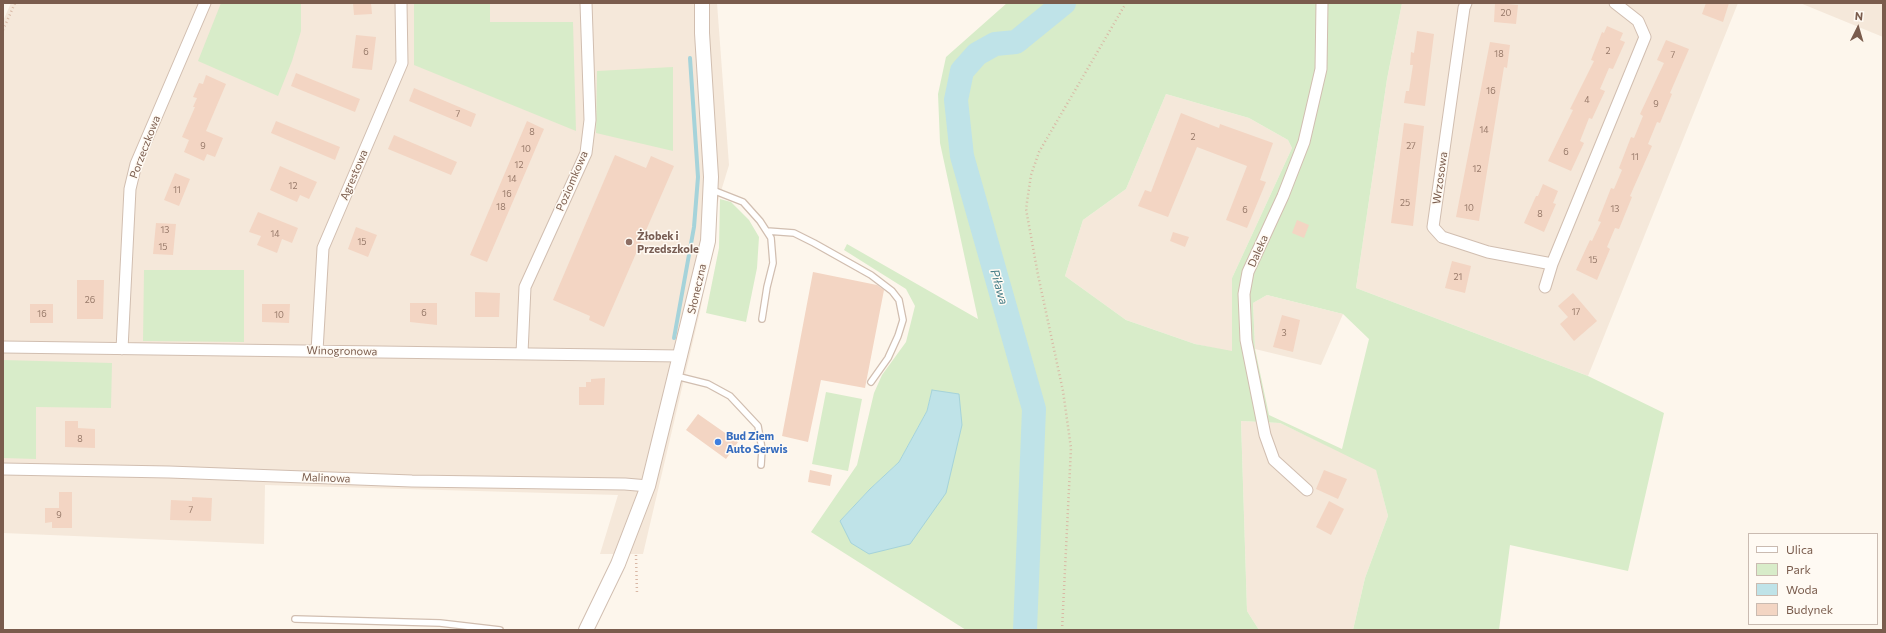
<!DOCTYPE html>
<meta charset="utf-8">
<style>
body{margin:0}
#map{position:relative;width:1886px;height:633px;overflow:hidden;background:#fdf6ec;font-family:Commissioner,sans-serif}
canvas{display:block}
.frame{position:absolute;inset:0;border:4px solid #7a5c4d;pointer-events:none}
.legend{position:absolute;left:1748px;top:533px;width:130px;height:92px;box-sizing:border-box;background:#fffaf3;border:1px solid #cabbb1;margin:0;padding:5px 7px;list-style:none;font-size:12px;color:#7a5c4d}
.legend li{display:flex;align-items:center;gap:8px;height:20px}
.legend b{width:20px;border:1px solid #cabbb1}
.north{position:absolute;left:1838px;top:8px;width:40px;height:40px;-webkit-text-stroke:3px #fffaf3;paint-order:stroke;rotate:5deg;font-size:11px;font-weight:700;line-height:16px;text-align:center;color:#7a5c4d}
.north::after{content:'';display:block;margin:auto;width:14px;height:18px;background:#7a5c4d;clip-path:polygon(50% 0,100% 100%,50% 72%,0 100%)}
</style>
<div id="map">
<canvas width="1886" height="633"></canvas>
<div class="frame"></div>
<ul class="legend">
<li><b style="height:5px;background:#fff"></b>Ulica</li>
<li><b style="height:11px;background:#d8ecc9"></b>Park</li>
<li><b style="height:11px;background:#bfe3e8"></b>Woda</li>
<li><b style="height:11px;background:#f3d5c3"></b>Budynek</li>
</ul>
<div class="north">N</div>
</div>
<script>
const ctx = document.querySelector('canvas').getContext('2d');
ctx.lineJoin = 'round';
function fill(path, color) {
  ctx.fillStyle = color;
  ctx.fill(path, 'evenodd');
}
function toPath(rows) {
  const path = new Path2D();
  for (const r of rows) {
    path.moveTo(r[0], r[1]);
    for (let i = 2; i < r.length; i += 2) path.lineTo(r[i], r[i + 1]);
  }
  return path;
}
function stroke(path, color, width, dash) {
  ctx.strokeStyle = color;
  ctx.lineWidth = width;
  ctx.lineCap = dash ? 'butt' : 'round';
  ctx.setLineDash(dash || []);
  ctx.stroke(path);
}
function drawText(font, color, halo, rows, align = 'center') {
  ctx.font = font + ' Commissioner,sans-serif';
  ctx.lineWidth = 3;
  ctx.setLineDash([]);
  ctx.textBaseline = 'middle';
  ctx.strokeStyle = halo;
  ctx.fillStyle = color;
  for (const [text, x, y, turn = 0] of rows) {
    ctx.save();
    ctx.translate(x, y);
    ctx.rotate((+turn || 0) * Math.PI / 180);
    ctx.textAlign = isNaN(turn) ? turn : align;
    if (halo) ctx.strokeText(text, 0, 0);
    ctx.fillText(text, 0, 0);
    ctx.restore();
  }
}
const residential = toPath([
 [11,3,717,3,729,165,715,211,701,307,643,554,600,554,618,495,265,485,264,544,3,533,3,21],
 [1402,3,1738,3,1588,376,1356,288,1387,79],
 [1800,3,1883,3,1883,37],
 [1166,94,1249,118,1288,140,1292,148,1232,278,1232,352,1195,344,1126,320,1065,276,1083,220,1126,189],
 [1267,295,1343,314,1321,365,1255,349,1253,303],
 [1241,421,1280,423,1376,469,1388,516,1365,578,1353,630,1259,630,1247,611]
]);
const green = toPath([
 [221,3,301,3,301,31,292,61,278,96,198,61],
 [414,3,490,3,490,22,573,22,576,131,414,65],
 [1007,3,1402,3,1387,79,1356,288,1588,376,1664,413,1628,571,1510,545,1499,630,1353,630,1365,578,1388,516,1376,470,1280,423,1241,421,1247,611,1259,630,966,630,811,532,857,465,874,393,882,375,906,342,915,306,906,289,844,250,847,244,978,319,940,143,938,94,946,57],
 [1166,94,1249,118,1288,140,1292,148,1232,278,1232,351,1195,344,1126,320,1065,276,1083,220,1126,189],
 [1267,295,1343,314,1369,339,1342,449,1269,415,1255,349,1253,303],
 [932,390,910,544,840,521,870,489,899,462,927,411],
 [673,67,673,151,596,133,597,71],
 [720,199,731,202,749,220,759,237,757,268,746,322,706,313,719,248],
 [144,270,244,270,244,342,143,341],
 [3,360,112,363,111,408,36,407,36,459,3,458],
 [826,392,862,399,848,471,812,464]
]);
const water = toPath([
 [932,390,959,394,962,425,946,493,910,544,869,554,851,543,840,521,870,489,899,462,927,411,932,390]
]);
const stream = toPath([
 [674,338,694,227,698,177,690,58]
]);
const river = toPath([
 [1025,630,1034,409,962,156,956,100,962,71,977,54,995,44,1016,42,1064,3]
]);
const building = toPath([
 [353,3,371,3,372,14,354,15],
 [1495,3,1518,5,1516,24,1494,22],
 [1706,3,1729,3,1723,22,1702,14],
 [1607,26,1623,33,1620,40,1625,42,1613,69,1609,68,1600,89,1605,91,1592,119,1589,118,1580,141,1584,143,1571,171,1548,161,1573,110,1570,109,1594,61,1591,60,1602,32,1604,33],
 [1417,31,1434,34,1425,106,1404,103,1406,91,1409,91,1413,65,1410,65,1411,52,1414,53],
 [356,35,376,37,372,70,352,68],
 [1666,40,1689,49,1670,93,1672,94,1660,123,1657,122,1648,144,1652,146,1630,196,1632,197,1619,229,1615,228,1607,247,1610,249,1597,280,1576,270,1590,240,1592,241,1601,222,1598,221,1611,188,1614,189,1622,170,1619,168,1631,137,1634,138,1643,116,1640,114,1664,63,1657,60],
 [1490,42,1510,45,1507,68,1504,67,1479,221,1456,217],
 [296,73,360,99,355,112,291,86],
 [206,75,226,84,206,131,223,138,215,157,207,154,204,161,184,152,189,140,182,137,195,107,193,107,197,98,193,97,199,83,203,84],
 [414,88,476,114,471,127,409,101],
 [1181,113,1219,128,1220,124,1273,143,1260,180,1266,182,1247,228,1226,220,1247,166,1197,147,1168,217,1138,206,1145,190,1151,192],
 [276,121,340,147,335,160,271,133],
 [527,121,544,129,487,262,470,255],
 [1404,123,1424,126,1413,226,1391,223],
 [394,135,457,162,451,175,388,149],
 [615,155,646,168,651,156,674,166,604,327,589,320,590,316,553,300],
 [280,166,317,182,309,199,300,195,297,202,270,190],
 [175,173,190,179,179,206,164,200],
 [1543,184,1558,191,1553,203,1556,204,1544,232,1524,223,1536,196,1538,196],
 [258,212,298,228,292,243,282,239,277,253,257,245,261,236,249,232],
 [1297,220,1309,225,1304,238,1292,233],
 [156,223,176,224,173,255,153,254],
 [356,227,377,235,368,257,348,249],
 [1173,232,1189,237,1185,247,1170,241],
 [1452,261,1471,266,1465,293,1445,288],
 [813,272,877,285,884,290,865,388,821,380,808,442,782,436],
 [77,280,104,280,103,319,77,319],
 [475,292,500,293,499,317,475,317],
 [1573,293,1597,321,1574,341,1560,324,1568,317,1558,306],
 [410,303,437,303,437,325,410,322],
 [30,304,53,304,53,323,30,323],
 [262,304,290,304,289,323,262,322],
 [1282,315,1300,320,1293,352,1273,347],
 [605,378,604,405,579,405,579,387,586,387,586,382,591,382,591,379],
 [698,414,738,442,726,459,686,430],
 [65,421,78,421,78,428,95,429,95,448,65,447],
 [810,470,832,475,830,486,808,482],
 [1324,470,1347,479,1338,499,1316,489],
 [59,492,72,492,72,528,52,528,52,522,45,523,45,508,59,508],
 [192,497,212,498,211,521,170,520,171,500,192,501],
 [1329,501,1344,509,1331,535,1316,527]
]);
const path = toPath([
 [3,30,15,3],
 [636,555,637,594],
 [1062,630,1071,448,1063,391,1038,275,1026,209,1031,175,1039,152,1126,3]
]);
const service = toPath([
 [710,189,743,202,760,221,771,238,773,263,767,287,762,319],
 [767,231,794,233,814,243,871,275,892,291,899,300,903,320,898,336,888,358,871,382],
 [676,376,708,384,730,396,758,426,762,449,761,465],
 [295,619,440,623,500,630]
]);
const minor = toPath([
 [1466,3,1464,8,1433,227,1442,237,1488,252,1552,264],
 [1545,287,1552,264,1645,37,1638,21,1615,3],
 [3,347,681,356],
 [122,349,130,189,136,164,205,3],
 [317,351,323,248,402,63,401,3],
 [522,353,525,287,586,153,590,120,586,3],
 [3,469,169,472,412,481,625,484,648,486],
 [1307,490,1274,460,1265,435,1246,340,1244,294,1248,272,1283,196,1304,142,1321,69,1322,3]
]);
const tertiary = toPath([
 [586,630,618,564,648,486,708,241,711,177,702,33,702,3]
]);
const markers = [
 [629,242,4,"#8d6e63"],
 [718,442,4,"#3f7fe0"]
];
const numberNames = [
 ["20",1506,13],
 ["2",1608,51],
 ["6",366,52],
 ["18",1499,54],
 ["7",1673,55],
 ["16",1491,91],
 ["4",1587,100],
 ["9",1656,104],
 ["7",458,114],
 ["14",1484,130],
 ["8",532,132],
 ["2",1193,137],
 ["9",203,146],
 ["27",1411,146],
 ["10",526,149],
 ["6",1566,152],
 ["11",1635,157],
 ["12",519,165],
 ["12",1477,169],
 ["14",512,179],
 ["12",293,186],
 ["11",177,190],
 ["16",507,194],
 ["25",1405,203],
 ["18",501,207],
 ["10",1469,208],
 ["13",1615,209],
 ["6",1245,210],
 ["8",1540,214],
 ["13",165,230],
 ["14",275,234],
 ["15",362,242],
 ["15",163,247],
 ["15",1593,260],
 ["21",1458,277],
 ["26",90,300],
 ["17",1576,312],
 ["6",424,313],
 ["16",42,314],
 ["10",279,315],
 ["3",1284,333],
 ["8",80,439],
 ["7",191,510],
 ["9",59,515]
];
const streetNames = [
 ["Porzeczkowa",145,147,-69],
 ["Agrestowa",354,175,-67],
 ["Wrzosowa",1440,178,-82],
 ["Poziomkowa",572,181,-67],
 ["Daleka",1258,251,-66],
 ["Słoneczna",697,289,-77],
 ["Winogronowa",342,351,1],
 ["Malinowa",326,478,2]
];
const educationNames = [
 ["Żłobek i",637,236],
 ["Przedszkole",637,249]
];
const shopNames = [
 ["Bud Ziem",726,436],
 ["Auto Serwis",726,449]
];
const waterNames = [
 ["Piława",999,287,74]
];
fill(residential, '#f5e8da');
fill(green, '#d8ecc9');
fill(water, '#bfe3e8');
stroke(water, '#a5d3da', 1);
stroke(stream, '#a5d3da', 4);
stroke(river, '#bfe3e8', 24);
fill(building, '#f3d5c3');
stroke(service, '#d1beb0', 8);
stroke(minor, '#d1beb0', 13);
stroke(tertiary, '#d1beb0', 16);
stroke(path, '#d9b8a5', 2.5, [1, 3]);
stroke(service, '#fff', 5.5);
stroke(minor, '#fff', 11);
stroke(tertiary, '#fff', 14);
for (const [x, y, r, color] of markers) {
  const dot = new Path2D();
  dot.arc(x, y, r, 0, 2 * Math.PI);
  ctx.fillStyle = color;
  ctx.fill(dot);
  stroke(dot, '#fffaf3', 1.5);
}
drawText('9px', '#987a6a', null, numberNames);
drawText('11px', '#7a5c4d', '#fffaf3', streetNames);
drawText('bold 11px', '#785e54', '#fffaf3', educationNames, 'left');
drawText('bold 11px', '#366cbe', '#fffaf3', shopNames, 'left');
drawText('italic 12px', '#437c86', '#fffaf3', waterNames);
</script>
